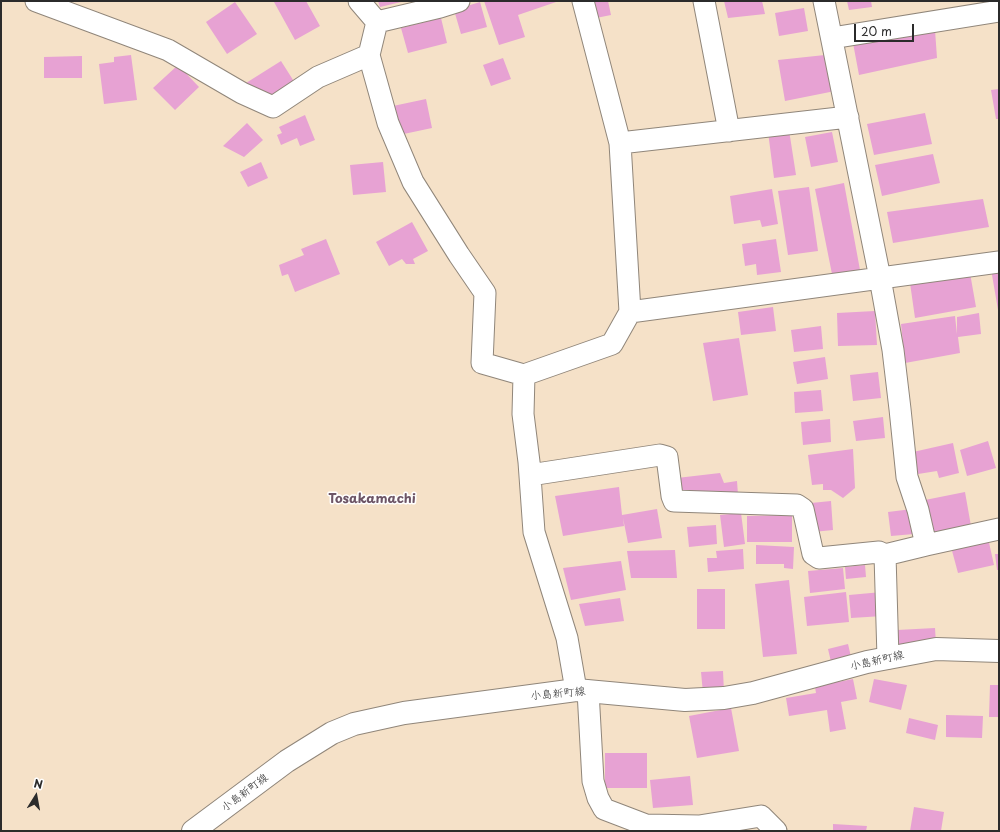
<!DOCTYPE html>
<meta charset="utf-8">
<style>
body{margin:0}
#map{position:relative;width:1000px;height:832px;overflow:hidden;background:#f5e1c8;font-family:"Playpen Sans",sans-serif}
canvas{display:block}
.frame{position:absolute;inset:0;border:2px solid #2b2b2b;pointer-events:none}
.north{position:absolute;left:16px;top:776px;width:40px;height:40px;-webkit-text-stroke:3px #fff;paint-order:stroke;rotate:11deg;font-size:11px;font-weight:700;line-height:16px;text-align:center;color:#2b2b2b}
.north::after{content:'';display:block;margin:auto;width:14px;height:18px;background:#2b2b2b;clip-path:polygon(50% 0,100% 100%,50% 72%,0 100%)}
.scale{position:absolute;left:854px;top:24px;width:60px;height:18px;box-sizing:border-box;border:2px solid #2b2b2b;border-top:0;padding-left:5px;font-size:12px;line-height:14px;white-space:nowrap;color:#2b2b2b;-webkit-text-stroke:3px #fff;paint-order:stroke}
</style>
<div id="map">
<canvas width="1000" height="832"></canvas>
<div class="frame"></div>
<div class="north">N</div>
<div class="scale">20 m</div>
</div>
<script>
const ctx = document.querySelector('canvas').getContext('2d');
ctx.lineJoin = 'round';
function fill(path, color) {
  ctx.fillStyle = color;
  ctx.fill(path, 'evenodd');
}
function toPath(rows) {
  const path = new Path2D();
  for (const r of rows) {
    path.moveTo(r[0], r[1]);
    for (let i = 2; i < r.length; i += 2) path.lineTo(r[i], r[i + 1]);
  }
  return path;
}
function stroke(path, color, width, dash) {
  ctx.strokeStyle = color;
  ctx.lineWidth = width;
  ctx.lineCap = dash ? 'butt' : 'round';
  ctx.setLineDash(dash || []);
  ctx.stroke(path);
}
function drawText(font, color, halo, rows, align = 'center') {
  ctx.font = font + ' "Playpen Sans","Klee One",sans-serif';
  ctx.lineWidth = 3;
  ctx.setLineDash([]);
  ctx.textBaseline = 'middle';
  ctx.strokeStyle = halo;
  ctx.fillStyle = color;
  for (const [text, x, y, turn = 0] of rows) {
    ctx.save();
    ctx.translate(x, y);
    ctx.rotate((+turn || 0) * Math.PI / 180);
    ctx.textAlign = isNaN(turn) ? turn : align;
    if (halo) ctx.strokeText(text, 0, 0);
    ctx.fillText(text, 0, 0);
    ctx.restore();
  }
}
const building = toPath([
 [276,1,306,1,320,26,295,40,274,2],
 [378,1,401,1,401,2,380,7],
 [484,1,559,1,518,15,525,37,499,45],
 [593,1,608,1,611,15,596,18],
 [724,1,762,1,765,14,728,18],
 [847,1,871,1,872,7,849,10],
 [235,2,257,34,227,54,206,22],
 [480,2,487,27,461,34,454,10],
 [804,8,808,31,779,36,775,13],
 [441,18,447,43,408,53,401,28],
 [935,30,937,58,859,75,853,43],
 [131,55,137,100,104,104,99,64,114,62,114,57],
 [825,55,835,91,785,101,778,60],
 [82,56,82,78,44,78,44,57],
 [503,58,511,79,491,86,483,65],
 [281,61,295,83,267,101,246,83],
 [178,65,199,87,175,110,153,88],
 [999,89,999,119,996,119,991,90],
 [426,99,432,128,399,135,393,106],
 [925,113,932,144,874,155,867,124],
 [305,115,315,140,300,146,297,138,281,145,277,135,282,133,279,127],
 [247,123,263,140,244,157,223,146],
 [789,130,796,175,774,178,768,132],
 [832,132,838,162,811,167,805,137],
 [933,154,940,183,882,196,875,165],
 [261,162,268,178,248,187,240,172],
 [383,162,386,192,353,195,350,165],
 [844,183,860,270,832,274,815,189],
 [809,187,818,251,788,255,778,191],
 [772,189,778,224,762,227,760,220,734,224,730,196],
 [983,199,989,227,893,243,887,212],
 [412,222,428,251,413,259,415,264,406,264,402,259,389,266,376,242],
 [326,239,340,274,295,292,288,274,282,276,279,265,304,255,301,249],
 [776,239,781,272,757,275,756,264,745,266,742,244],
 [999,268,999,310,998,310,991,269],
 [970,273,976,307,915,318,910,283],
 [773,307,776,331,741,335,738,312],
 [875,311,877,345,838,346,837,313],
 [979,313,981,334,958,337,960,353,905,363,901,324,955,316,957,334,957,317],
 [821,326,823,349,794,352,791,330],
 [739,338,748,395,713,401,703,343],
 [825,357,828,379,797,384,793,362],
 [878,372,881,398,853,401,850,375],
 [821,390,823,411,795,413,794,392],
 [883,417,885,438,856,441,853,421],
 [830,419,831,442,803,445,801,422],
 [988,441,996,468,967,476,960,450],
 [953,443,959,473,939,478,937,471,918,474,913,452],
 [853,449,855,488,843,498,831,490,823,490,823,484,812,485,808,455],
 [720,473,724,483,737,481,738,495,680,502,677,478],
 [619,487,622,515,657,509,662,538,628,543,623,518,624,526,563,536,555,496],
 [965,492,971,526,934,534,925,500],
 [831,501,833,530,813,532,811,503],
 [912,509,914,534,891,536,888,512],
 [741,513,745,544,724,547,720,515],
 [792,515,792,542,747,542,747,516],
 [716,525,717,544,689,547,687,527],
 [988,538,994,565,958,573,951,547],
 [756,545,794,547,793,569,784,568,784,564,756,564],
 [743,549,744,569,708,572,707,558,717,558,716,551],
 [675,550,677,578,631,578,627,551],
 [995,554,999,554,999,570,997,570],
 [621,561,626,590,571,600,563,568],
 [865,565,866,577,846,579,845,567],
 [843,568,845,589,810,593,808,571],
 [789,580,797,654,763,657,755,584],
 [697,589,725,589,725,629,697,629],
 [846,592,849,622,807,626,804,597],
 [882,592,883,616,851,618,849,595],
 [620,598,624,621,585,626,579,604],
 [935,628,936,644,899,647,897,630],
 [848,644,852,661,832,666,828,649],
 [723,671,724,692,703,693,701,672],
 [837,677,838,682,853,679,857,699,841,702,846,729,830,732,827,710,789,716,786,698,816,693,814,681],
 [874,679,907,685,901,710,869,702],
 [990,685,999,685,999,717,989,717],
 [731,708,739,751,697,758,689,716],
 [946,715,983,716,982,738,946,737],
 [909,718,938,725,935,740,906,733],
 [605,753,647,753,647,788,605,788],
 [690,776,693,805,653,808,650,780],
 [914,807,944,812,941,831,910,831],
 [833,824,867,826,866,831,833,831]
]);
const minor = toPath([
 [36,1,168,50,242,93,273,107,318,77,369,55],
 [359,1,377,22],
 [583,1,620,143,848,117],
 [704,1,729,131],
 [824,1,880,278,893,350,900,409,907,477,918,510,926,545,885,555],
 [377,22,369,55,388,123,413,182,459,255,485,293,482,363,524,375,612,344,630,312,999,262],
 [377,22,440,7,459,1],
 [832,38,999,11],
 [620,143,630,312],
 [524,375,523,414,529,462,534,532,567,638,576,690],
 [530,475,660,455,667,457,672,496,674,501,797,505,803,509,813,554,819,558,879,552,885,555,888,658],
 [926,545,999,529],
 [588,691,593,781,598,798,604,809,646,825,699,826,761,816,776,831]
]);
const major = toPath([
 [193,831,287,761,332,733,354,724,404,713,576,690,685,700,724,698,753,693,867,662,936,649,999,651]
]);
const streetNames = [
 ["小島新町線",877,661,-13],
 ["小島新町線",558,694,-5],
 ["小島新町線",245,793,-37]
];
const quarterNames = [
 ["Tosakamachi",372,499]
];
fill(building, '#e7a2d3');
stroke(minor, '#90867a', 23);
stroke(major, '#90867a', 24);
stroke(minor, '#fff', 21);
stroke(major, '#fff', 22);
drawText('11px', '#2b2b2b', '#fff', streetNames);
drawText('bold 13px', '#6d5566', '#fff', quarterNames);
</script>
